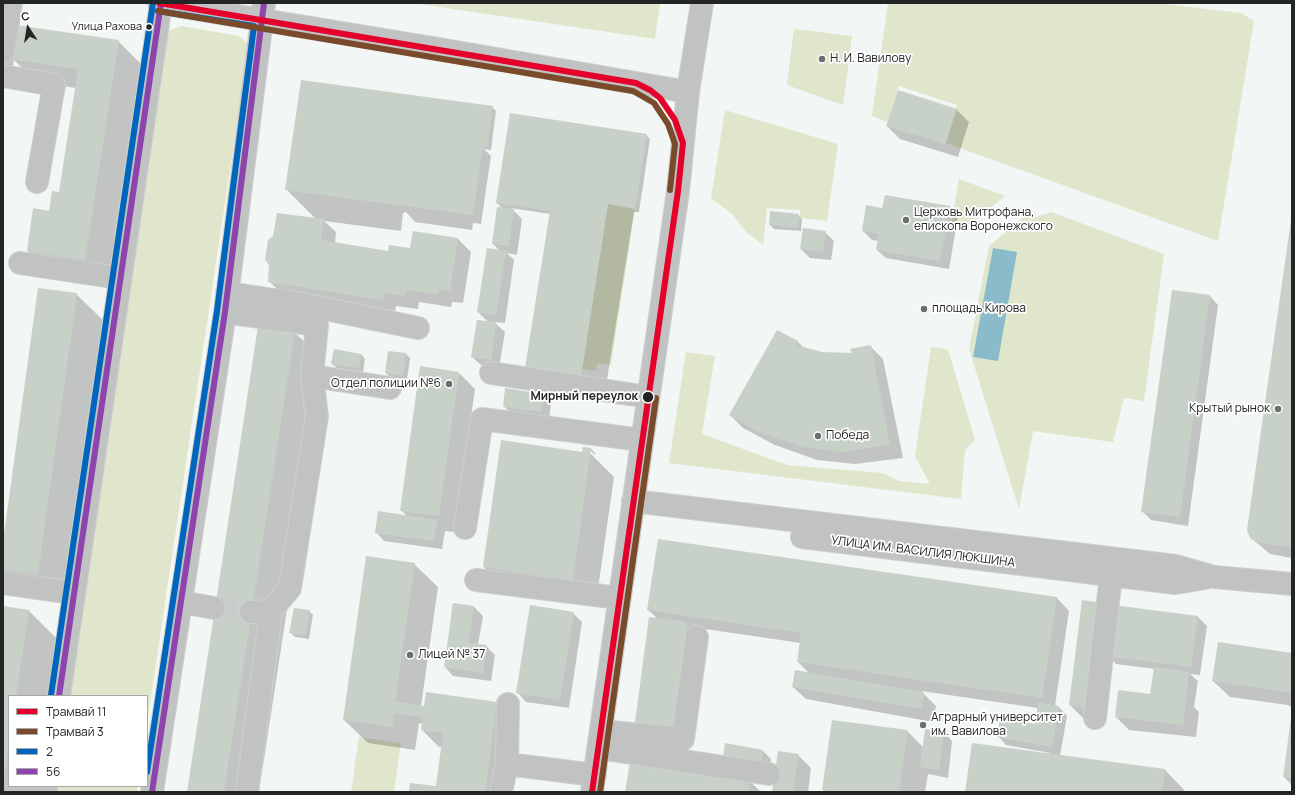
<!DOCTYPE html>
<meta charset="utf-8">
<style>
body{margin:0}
#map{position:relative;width:1295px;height:795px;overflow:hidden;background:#f2f6f4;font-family:Manrope,sans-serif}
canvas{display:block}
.frame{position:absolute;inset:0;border:4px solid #242625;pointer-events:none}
.legend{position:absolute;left:8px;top:695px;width:140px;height:92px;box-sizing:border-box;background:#fff;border:1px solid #a7a8a8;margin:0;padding:5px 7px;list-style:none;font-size:12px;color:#242625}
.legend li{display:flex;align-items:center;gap:8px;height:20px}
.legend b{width:20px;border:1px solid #a7a8a8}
.north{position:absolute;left:8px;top:8px;width:40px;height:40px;-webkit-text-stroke:3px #fff;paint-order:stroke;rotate:348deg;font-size:11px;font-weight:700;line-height:16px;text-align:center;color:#242625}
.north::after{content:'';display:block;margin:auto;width:14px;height:18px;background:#242625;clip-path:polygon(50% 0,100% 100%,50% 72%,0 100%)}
</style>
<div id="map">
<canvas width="1295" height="795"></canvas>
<div class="frame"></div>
<ul class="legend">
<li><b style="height:5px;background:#e4002b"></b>Трамвай 11</li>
<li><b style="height:5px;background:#7a4b2a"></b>Трамвай 3</li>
<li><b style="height:5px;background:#0065bd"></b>2</li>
<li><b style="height:5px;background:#8e44ad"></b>56</li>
</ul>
<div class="north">С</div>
</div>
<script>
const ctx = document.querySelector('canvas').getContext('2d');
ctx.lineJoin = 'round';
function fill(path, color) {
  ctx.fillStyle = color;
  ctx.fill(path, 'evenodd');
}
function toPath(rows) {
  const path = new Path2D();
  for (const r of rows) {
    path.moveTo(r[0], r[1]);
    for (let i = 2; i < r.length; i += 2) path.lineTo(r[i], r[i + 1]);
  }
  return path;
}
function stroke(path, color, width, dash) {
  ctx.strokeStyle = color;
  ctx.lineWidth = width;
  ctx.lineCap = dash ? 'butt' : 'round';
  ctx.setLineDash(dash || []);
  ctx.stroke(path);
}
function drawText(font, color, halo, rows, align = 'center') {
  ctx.font = font + ' Manrope,sans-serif';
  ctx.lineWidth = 3.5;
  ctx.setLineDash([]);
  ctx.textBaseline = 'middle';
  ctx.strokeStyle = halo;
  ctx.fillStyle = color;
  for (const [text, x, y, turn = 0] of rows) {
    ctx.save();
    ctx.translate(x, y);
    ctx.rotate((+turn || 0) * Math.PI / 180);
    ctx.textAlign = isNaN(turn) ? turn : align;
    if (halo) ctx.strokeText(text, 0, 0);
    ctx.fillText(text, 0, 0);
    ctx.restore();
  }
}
const green = toPath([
 [413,3,660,3,655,39],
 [888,3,1156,3,1241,13,1254,21,1218,241,946,143,957,105,899,86,887,122,872,116],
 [181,26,239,36,247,43,247,56,147,723,147,696,69,696,162,47,168,31],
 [794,29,852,36,843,105,787,85],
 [725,110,838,144,827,221,800,218,800,210,767,208,763,245,746,232,732,214,711,198],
 [959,179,1005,196,968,226,951,224],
 [608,204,635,209,611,365,597,363,596,371,582,369],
 [1051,212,1164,254,1144,401,1124,398,1113,442,1033,431,1019,509,969,349,989,246,1026,215,1037,217],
 [931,347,947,349,949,353,975,440,965,450,961,499,669,463,686,352,715,356,702,434,787,465,882,473,899,481,930,484,915,456],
 [359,737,401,743,394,792,351,792],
 [56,786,138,786,137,792,55,792]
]);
const water = toPath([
 [993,248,1017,252,998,361,973,357]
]);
const shadow = toPath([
 [3,26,118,41,142,65,109,283,52,275,28,251,60,193,76,88,36,82,14,60,11,76,3,75],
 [492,107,496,111,491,150,484,149,491,156,481,224,473,223,472,230,415,222,406,212,403,213,401,231,324,221,336,232,335,244,389,252,411,250,458,239,471,252,463,303,452,302,451,307,419,302,418,309,396,306,395,312,282,294,269,281,316,219,286,189],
 [956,109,969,122,958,157,900,139,887,126],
 [646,135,650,139,639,212,634,212,605,392,551,383,550,214,511,208,522,219,517,255,507,253,514,260,505,323,494,322,505,332,499,368,481,365,472,357,488,322,478,312,500,251,493,244,503,209,497,203],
 [949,207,958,216,949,269,886,258,877,250,879,241,872,240,863,231],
 [798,215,802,219,801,231,774,229,770,225],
 [1292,220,1292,558,1270,554,1250,537,1248,530],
 [825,232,834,241,831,260,810,258,801,249],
 [76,294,107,324,68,604,30,599,3,571,3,548],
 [1210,296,1218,305,1188,526,1151,520,1143,512],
 [294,332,325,362,259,792,188,792],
 [797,341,804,348,821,353,853,354,870,346,883,359,903,458,855,464,817,460,775,445,743,428,730,415],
 [389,352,406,354,410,358,407,380,390,377,386,373],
 [361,354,365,359,363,372,337,368,332,364],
 [459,373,475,389,455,532,445,531,442,549,384,541,376,532,408,517,401,510],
 [543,395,551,404,549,420,512,415,504,406],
 [584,448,591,449,595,453,595,455,590,450,590,453,614,477,596,603,507,590,484,567,585,453],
 [414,564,438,587,421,706,497,703,514,720,504,792,410,792,436,788,442,747,439,747,422,730,423,724,419,723,415,750,368,743,344,720],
 [1057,598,1069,611,1055,706,1059,707,1067,716,1060,756,1165,770,1186,792,966,792,1050,755,1050,753,1006,745,998,736,1035,725,1038,708,921,691,936,706,933,722,806,699,793,687,809,673,798,662,801,643,691,627,704,640,653,739,636,722,658,619,648,610],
 [453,604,474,607,483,616,478,645,486,646,495,655,491,681,453,676,445,667],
 [1114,606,1198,617,1207,626,1200,675,1190,674,1198,681,1194,707,1199,712,1196,737,1129,730,1116,717,1153,695,1155,669,1116,664,1111,659,1104,721,1083,718,1070,705],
 [3,607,29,611,59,641,51,696,9,696,9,786,37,786,36,792,3,792],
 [309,611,313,615,309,639,295,637,291,633],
 [573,613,582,622,569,708,526,702,518,693],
 [1292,654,1292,708,1288,705,1230,697,1213,681],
 [1292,718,1292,785,1284,777],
 [907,731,923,747,944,732,952,741,948,778,928,774,925,792,825,792,823,790],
 [762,750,771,759,769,772,733,765],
 [798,755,811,768,808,792,773,792],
 [750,781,761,792,626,792]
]);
const building = toPath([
 [16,25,119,40,85,260,27,251,33,208,49,211,52,191,59,192,78,69,11,59],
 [301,80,493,106,487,147,483,146,473,215,285,190],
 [898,90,957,109,945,144,886,126],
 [510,113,647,134,635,209,608,204,580,383,524,374,550,211,496,203],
 [885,195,950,206,940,261,876,250,879,234,862,231,866,205,882,208],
 [497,207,514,209,509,246,492,244],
 [770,211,799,214,798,228,769,225],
 [277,213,324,219,321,240,388,251,389,245,410,248,413,231,458,238,450,291,439,289,438,294,406,290,405,296,384,293,383,300,268,282,269,265,265,260,268,240,273,236],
 [1291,220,1292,220,1292,547,1256,542,1250,538,1247,530],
 [803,228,826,231,823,252,800,249],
 [487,248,506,251,496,315,477,312],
 [38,288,77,293,38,574,3,570,3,541],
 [1172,290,1210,295,1180,517,1141,512],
 [477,320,496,322,491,360,471,357],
 [258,326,295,331,224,792,187,792],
 [777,330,798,341,796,345,822,352,852,353,850,349,871,345,890,445,841,452,803,447,761,433,729,415],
 [334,349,361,354,359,368,331,364],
 [388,351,406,353,403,376,385,373],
 [420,366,459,372,439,516,400,511],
 [505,388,543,394,541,412,503,407],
 [501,440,582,452,583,447,591,448,573,580,483,567],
 [378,511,437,520,434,541,375,533],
 [658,539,1057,597,1042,698,797,662,801,633,647,610],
 [366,556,415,563,395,702,424,706,426,692,497,702,485,792,409,792,410,783,436,786,443,733,421,730,423,717,394,713,392,727,343,720],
 [1082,600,1104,603,1091,708,1069,705],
 [453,603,474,606,469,643,487,645,483,673,444,667],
 [530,605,574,612,560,700,516,693],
 [1113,605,1198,616,1191,667,1106,656],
 [3,606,29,610,16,696,9,696,9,744,4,778],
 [294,608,310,610,305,635,289,633],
 [649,617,687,622,674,728,635,722],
 [1218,642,1292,653,1292,693,1212,681],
 [1154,667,1189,672,1183,725,1115,717,1118,690,1150,694],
 [795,670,924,692,921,709,792,687],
 [1038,702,1059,706,1052,747,997,737,1000,718,1035,724],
 [1291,718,1292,718,1292,778,1283,777],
 [832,720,908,730,899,792,834,792,822,790],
 [925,729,944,731,939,770,920,767],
 [725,743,763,750,761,763,723,757],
 [972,743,1165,769,1162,792,965,792],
 [778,751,799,754,793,792,772,792],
 [630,762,750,780,748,792,625,792]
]);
const minorTunnel = toPath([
 [214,608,251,612]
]);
const minor = toPath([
 [159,3,433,48,688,92],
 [3,52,11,3],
 [3,76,54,85,37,182],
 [20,263,119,278],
 [227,293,301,304,418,328],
 [225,312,317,325,312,376,317,416,290,588,271,611,251,612],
 [491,373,648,397],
 [312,376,390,388],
 [633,501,1176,566,1214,577,1292,584],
 [465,528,482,419,642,440],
 [802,537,1175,583,1205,578],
 [476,580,619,598],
 [3,583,74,593],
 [181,602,214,608],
 [59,696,161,3],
 [1095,718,1111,575],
 [601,731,683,739,697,637],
 [599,748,769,774],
 [507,764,595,775],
 [46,792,46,786],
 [152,792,225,312,264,3],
 [247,792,271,611],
 [501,792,507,764,508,704],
 [592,792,678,191,688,92,702,3]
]);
const bus1 = toPath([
 [51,695,153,3],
 [147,772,217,311,254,26,158,11]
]);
const bus2 = toPath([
 [59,696,161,3],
 [152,792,225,312,264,3]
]);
const tram1 = toPath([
 [159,3,636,83,650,90,660,98,675,120,683,143,678,191,592,792]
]);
const tram2 = toPath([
 [158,11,633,91,654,103,668,124,675,144,670,190],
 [600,792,656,398]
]);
const markers = [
 [149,27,3.5,"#242625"],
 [822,59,4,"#6c6f6d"],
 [906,220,4,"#6c6f6d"],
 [924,309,4,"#6c6f6d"],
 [449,384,4,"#6c6f6d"],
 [648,397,6,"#242625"],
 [1278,409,4,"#6c6f6d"],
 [818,436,4,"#6c6f6d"],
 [410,655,4,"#6c6f6d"],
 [923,725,4,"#6c6f6d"]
];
const busNames = [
 ["Улица Рахова",142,27]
];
const poiNames = [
 ["Н. И. Вавилову",830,59],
 ["Церковь Митрофана,",914,213],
 ["епископа Воронежского",914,227],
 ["площадь Кирова",932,309],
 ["Отдел полиции №6",441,384,"right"],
 ["Крытый рынок",1270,409,"right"],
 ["Победа",826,436],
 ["Лицей № 37",418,655],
 ["Аграрный университет",931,718],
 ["им. Вавилова",931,732]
];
const stopNames = [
 ["Мирный переулок",638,397]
];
const streetNames = [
 ["УЛИЦА ИМ. ВАСИЛИЯ ЛЮКШИНА",923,552,7]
];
fill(green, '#dfe6cb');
fill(water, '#8abbcb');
fill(shadow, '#0003');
fill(building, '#c7d1c7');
stroke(minorTunnel, '#c9cccb', 22, [22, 11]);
stroke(minor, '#ced0cf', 24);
stroke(minor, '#c1c2c2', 22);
stroke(bus1, '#0065bd', 6);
stroke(bus2, '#8e44ad', 6);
stroke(tram1, '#e4002b', 6);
stroke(tram2, '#7a4b2a', 6);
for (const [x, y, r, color] of markers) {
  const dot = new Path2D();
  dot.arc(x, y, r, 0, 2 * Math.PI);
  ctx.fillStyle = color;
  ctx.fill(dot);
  stroke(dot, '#fff', 1.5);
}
drawText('11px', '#242625', '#fff', busNames, 'right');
drawText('12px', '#242625', '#fff', poiNames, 'left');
drawText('bold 12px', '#242625', '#fff', stopNames, 'right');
drawText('12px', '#242625', '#fff', streetNames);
</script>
